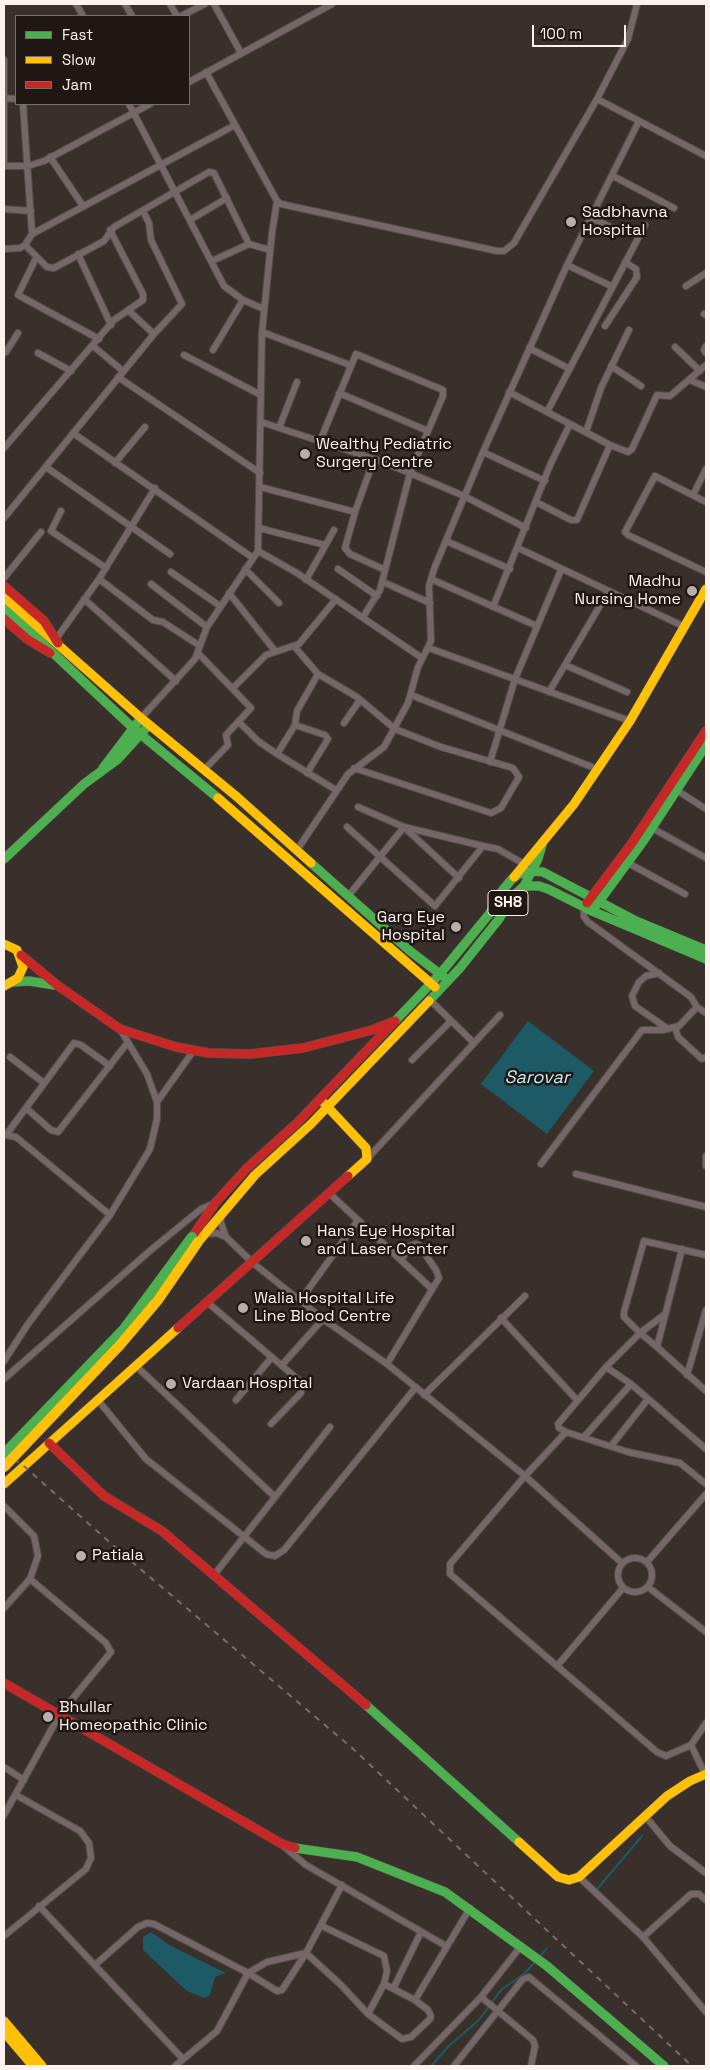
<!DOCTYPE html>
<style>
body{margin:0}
#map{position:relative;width:710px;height:2070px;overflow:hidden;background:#39302c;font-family:"Space Grotesk",sans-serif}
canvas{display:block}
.frame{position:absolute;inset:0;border:5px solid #fef2ee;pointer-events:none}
.legend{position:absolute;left:15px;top:15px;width:175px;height:90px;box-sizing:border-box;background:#1f1714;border:1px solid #786f6b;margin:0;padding:6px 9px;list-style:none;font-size:15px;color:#fef2ee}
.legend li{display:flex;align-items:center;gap:10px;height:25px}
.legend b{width:25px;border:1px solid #786f6b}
.scale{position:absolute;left:532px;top:25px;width:94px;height:22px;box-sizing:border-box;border:2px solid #fef2ee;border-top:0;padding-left:6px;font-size:15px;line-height:18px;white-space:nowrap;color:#fef2ee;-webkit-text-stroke:4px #1f1714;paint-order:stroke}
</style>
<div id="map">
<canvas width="710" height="2070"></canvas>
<div class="frame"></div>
<ul class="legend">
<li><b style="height:6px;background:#4caf50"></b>Fast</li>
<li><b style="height:6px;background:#ffc107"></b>Slow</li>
<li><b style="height:6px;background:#c62828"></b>Jam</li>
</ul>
<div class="scale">100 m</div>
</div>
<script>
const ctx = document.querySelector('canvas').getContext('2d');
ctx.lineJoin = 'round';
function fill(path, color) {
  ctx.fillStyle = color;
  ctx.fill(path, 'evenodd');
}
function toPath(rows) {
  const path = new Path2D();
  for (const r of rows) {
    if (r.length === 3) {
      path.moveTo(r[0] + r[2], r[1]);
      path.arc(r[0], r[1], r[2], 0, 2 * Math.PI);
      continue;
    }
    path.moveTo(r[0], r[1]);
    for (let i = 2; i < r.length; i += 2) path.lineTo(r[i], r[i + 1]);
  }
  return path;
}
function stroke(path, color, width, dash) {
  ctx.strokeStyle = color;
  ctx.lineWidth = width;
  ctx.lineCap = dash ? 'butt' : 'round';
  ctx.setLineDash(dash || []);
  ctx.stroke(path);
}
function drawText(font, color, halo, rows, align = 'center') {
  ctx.font = font + ' "Space Grotesk",sans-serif';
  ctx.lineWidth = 5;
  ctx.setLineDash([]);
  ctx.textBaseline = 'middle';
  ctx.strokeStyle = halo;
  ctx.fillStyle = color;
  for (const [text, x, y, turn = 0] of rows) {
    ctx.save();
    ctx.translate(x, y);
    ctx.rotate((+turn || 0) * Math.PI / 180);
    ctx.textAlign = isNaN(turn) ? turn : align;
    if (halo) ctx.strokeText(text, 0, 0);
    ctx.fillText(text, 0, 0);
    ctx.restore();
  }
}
const water = toPath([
 [528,1021,594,1071,547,1134,481,1084],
 [151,1932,171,1946,226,1973,215,1977,210,1995,204,1998,187,1991,143,1950,143,1937]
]);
const stream = toPath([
 [598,1888,642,1836],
 [539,1958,547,1948],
 [431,2066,449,2046,479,2020,501,1990,524,1974,536,1961]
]);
const street = toPath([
 [76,4,83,16],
 [125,4,132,16],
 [170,4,177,16],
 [214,4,241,53],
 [181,16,205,4],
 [4,60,4,166],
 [206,72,277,201,281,204,497,251,504,251,514,243,597,99,628,39,637,4],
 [189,82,332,4],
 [4,98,16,99],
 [597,99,706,156],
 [23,104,32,234],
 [129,104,224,286,243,300,264,309],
 [50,157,83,206],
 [4,166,28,166,44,161,150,104],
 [613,176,674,208],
 [4,209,31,211],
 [591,218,619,231],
 [190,220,227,198],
 [25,245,47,267,54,268,104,241,114,227,209,172,214,173,249,244],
 [4,249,20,248,25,245,32,234,235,125],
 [78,254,111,325],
 [36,258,18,295,99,339],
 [212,261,249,244,270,250],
 [567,265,611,286],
 [686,286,706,273],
 [128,310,154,334],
 [704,314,706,315],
 [605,326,637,277,636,269,625,262],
 [262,332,350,365],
 [93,346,123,371],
 [706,346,704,350,706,353],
 [675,347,700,371],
 [529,348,570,369],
 [213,350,243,300],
 [4,353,6,352,18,333],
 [38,353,71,371],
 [184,355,261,395],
 [611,366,641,386],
 [118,377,260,473],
 [690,380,706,387],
 [509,392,610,445,628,452,632,449,657,395,670,396,706,365],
 [339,393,428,431],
 [547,412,645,225],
 [261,422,374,459,410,473,464,496,526,528],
 [279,428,297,382],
 [586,432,601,388,629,330],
 [73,433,253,558],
 [320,441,356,354,443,390,443,396,410,473,380,590,363,617],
 [4,448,114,320,143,300,143,294,110,230],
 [483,452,545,481],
 [374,459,355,512,345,548,350,554,385,570],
 [115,463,145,427],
 [46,467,170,554],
 [260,487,355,512],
 [693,495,706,469],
 [536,502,571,520,577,520,610,445],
 [706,502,655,476,625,532,628,535,706,572],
 [61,511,51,531,106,568],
 [4,518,154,334,182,304,151,240,149,223,143,211],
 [259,528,325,545],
 [446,541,510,569],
 [518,548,685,627],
 [258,551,297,573,422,658],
 [245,569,279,603],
 [338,569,377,596],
 [171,572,220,606],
 [4,578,41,532],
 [99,579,153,620,163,622,200,646],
 [431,579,537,626],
 [306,580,334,530],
 [383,582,430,603],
 [151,584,207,627],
 [229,593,275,651],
 [84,599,176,681],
 [493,607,551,463,570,424],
 [56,639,99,579,155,488],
 [294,646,318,674,357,697,395,729,441,747,513,768,519,777,501,808,491,813,354,768],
 [429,648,630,721],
 [198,653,251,708,226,735,228,745,205,769],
 [565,665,627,692],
 [233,688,266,655,299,644,336,599],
 [549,692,608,592],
 [411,695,597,769],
 [141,718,195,659,207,627,258,551,262,332,272,233,277,201],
 [239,722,258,741,277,754,295,725,297,711,318,674],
 [344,723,360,700],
 [295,725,325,735,328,739,307,773],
 [277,754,336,790],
 [490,762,515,679,561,570],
 [678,791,706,809],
 [347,827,435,906,483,846,404,827,358,807],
 [405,828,459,878],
 [652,828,706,858],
 [483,846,498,849,524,864],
 [297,850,348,774,384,747,408,703,418,667,431,641,429,586,434,569,483,452,567,265,639,121],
 [628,863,685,894],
 [349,895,404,827],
 [659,973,646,976,639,982,632,996,635,1006,668,1029],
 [430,1000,474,1043],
 [697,1007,706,1013],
 [675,1027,678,1037,702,1059,706,1057],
 [10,1057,44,1083],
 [412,1060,451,1021],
 [157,1102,194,1050],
 [26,1108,51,1130,58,1132,128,1042],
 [5,1135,16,1137,110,1215],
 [6,1135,74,1043,81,1045,110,1066],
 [706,1156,706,1166],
 [367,1159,500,1015],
 [541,1164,642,1030,663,1030,679,1026,697,1007,691,997,588,922,584,917,584,907],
 [576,1174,706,1207],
 [330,1194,432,1289],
 [221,1214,221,1223,226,1237],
 [205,1234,217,1233,226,1237,253,1263,323,1319,387,1364,525,1476,622,1563],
 [682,1249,657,1347,706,1391],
 [706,1255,644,1241,624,1312,624,1317,640,1333,606,1367,558,1424,559,1428,566,1432,628,1452,680,1463,706,1484],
 [300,1301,358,1220],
 [207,1302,301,1382,301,1393,271,1424],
 [501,1318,576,1399],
 [657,1347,640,1333,664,1315],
 [4,1361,28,1324,110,1215,150,1149,157,1119,157,1102,147,1074,120,1029],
 [387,1364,439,1278,436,1270,419,1245,415,1244,410,1246,401,1260],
 [135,1365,275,1497],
 [282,1365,323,1319],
 [606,1367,631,1384,706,1449],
 [687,1375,706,1310],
 [4,1379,152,1249,201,1209,215,1203],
 [424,1395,525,1296],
 [97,1399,146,1459,266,1554,275,1556,284,1550,416,1387],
 [236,1400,272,1357],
 [566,1432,525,1476,450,1564,450,1574,657,1752,666,1756,691,1745,705,1774],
 [584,1437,631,1384],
 [611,1446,648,1399],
 [4,1506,34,1536,38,1556,30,1579,106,1643,111,1652,60,1714,4,1815],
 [635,1575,17],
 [647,1562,706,1494],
 [214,1575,330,1427],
 [648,1587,706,1632],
 [4,1608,30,1579],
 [558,1665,623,1588],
 [691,1745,706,1723],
 [4,1767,24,1780],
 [645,1816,670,1846,706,1873],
 [282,1845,306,1865,446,1946],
 [579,1877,643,1937,706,2012],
 [39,1906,183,2059],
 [322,1926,384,1956,387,1971,384,1984],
 [4,1936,86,1869,91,1858,89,1843,80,1831,16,1795],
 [643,1937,691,1894,699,1894,706,1900],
 [95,1965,138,1927,147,1923,154,1924,248,1973,267,1962,306,1953,342,1885],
 [394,1987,421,1932],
 [481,1997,533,2040,535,2046,531,2066],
 [415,2000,470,1908],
 [175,2066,217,2031,248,1973,277,1991,282,1990,306,1953,341,1985,368,2014,402,2039,411,2037,430,2019,431,2016,428,2010,415,2000,384,1984,368,2014],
 [414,2066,481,1997,521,1946],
 [454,2066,523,1979,529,1977,636,2066]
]);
const fast = toPath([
 [4,607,133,728,218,798],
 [103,768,141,718],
 [4,859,84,784,118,759,149,725],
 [311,863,410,951,444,977],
 [524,886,538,859,542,845],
 [592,911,644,840,706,745],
 [14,982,29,981,54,985],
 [429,1001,460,968,499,919,511,898,524,886,539,886,548,889,592,911,706,959],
 [395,1021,440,974,490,913,502,891,512,879,519,874,532,871,543,872,636,921,706,950],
 [366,1705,519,1842],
 [295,1848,357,1857,445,1892,547,1966,664,2066]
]);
const slow = toPath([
 [4,597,141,718,236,796,311,863],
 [218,798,435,987],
 [514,877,574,804,630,721,706,589],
 [4,944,17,950,23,967,18,978,4,986],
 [323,1102,366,1148,367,1159,348,1176],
 [198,1242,255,1175,311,1124,429,1001],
 [4,1484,178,1328],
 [519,1842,558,1877,569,1880,579,1877,667,1796,690,1781,706,1774],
 [4,2021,42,2066],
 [4,2032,33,2066]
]);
const jam = toPath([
 [4,586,44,621,58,643],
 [4,619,27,639,50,653],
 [587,903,632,843,706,731],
 [21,955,57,985,120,1029,176,1047,209,1053,250,1054,303,1048,372,1030,395,1021],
 [192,1237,216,1202,247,1168,297,1123,395,1021],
 [178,1328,348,1176],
 [49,1443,104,1496,162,1531,366,1705],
 [4,1683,282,1844,295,1848]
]);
const rail = toPath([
 [4,1452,25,1467,125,1556,351,1747,692,2066]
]);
const fastBridge = toPath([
 [4,1454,124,1329,192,1237]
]);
const slowBridge = toPath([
 [4,1467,120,1345,158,1300,198,1242]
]);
const markers = [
 [571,222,6,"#b9aeaa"],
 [305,454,6,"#b9aeaa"],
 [692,591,6,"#b9aeaa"],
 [456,927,6,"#b9aeaa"],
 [306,1241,6,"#b9aeaa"],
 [243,1308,6,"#b9aeaa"],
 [171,1384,6,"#b9aeaa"],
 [81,1556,6,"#b9aeaa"],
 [48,1717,6,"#b9aeaa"]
];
const shields = [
 [508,903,40]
];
const shieldNames = [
 ["SH8",508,903]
];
const poiNames = [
 ["Sadbhavna",582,213],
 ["Hospital",582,231],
 ["Wealthy Pediatric",316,445],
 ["Surgery Centre",316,463],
 ["Madhu",681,582,"right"],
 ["Nursing Home",681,600,"right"],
 ["Garg Eye",445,918,"right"],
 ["Hospital",445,936,"right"],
 ["Hans Eye Hospital",317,1232],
 ["and Laser Center",317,1250],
 ["Walia Hospital Life",254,1299],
 ["Line Blood Centre",254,1317],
 ["Vardaan Hospital",182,1384],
 ["Patiala",92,1556],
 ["Bhullar",59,1708],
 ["Homeopathic Clinic",59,1726]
];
const waterNames = [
 ["Sarovar",537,1078]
];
fill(water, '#1c5a66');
stroke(stream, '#1c5a66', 2);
stroke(street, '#544c48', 8);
stroke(fast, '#544c48', 10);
stroke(slow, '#544c48', 10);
stroke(jam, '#544c48', 10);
stroke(street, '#756668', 6);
stroke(fast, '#4caf50', 9);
stroke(slow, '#ffc107', 9);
stroke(jam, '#c62828', 9);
stroke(rail, '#796c6d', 2, [6, 6]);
stroke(fastBridge, '#544c48', 11, []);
stroke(slowBridge, '#544c48', 11, []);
stroke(fastBridge, '#4caf50', 10);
stroke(slowBridge, '#ffc107', 10);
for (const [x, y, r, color] of markers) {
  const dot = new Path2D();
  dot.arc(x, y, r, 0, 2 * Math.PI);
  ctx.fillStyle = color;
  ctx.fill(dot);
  stroke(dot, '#1f1714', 2);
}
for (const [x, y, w] of shields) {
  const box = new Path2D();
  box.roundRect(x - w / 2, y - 12.5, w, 25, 4);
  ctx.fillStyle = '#1f1714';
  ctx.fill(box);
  stroke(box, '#fef2ee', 1);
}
drawText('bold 15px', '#fef2ee', null, shieldNames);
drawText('16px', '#fef2ee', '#1f1714', poiNames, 'left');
drawText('italic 18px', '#c1ecf6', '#1f1714', waterNames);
</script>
